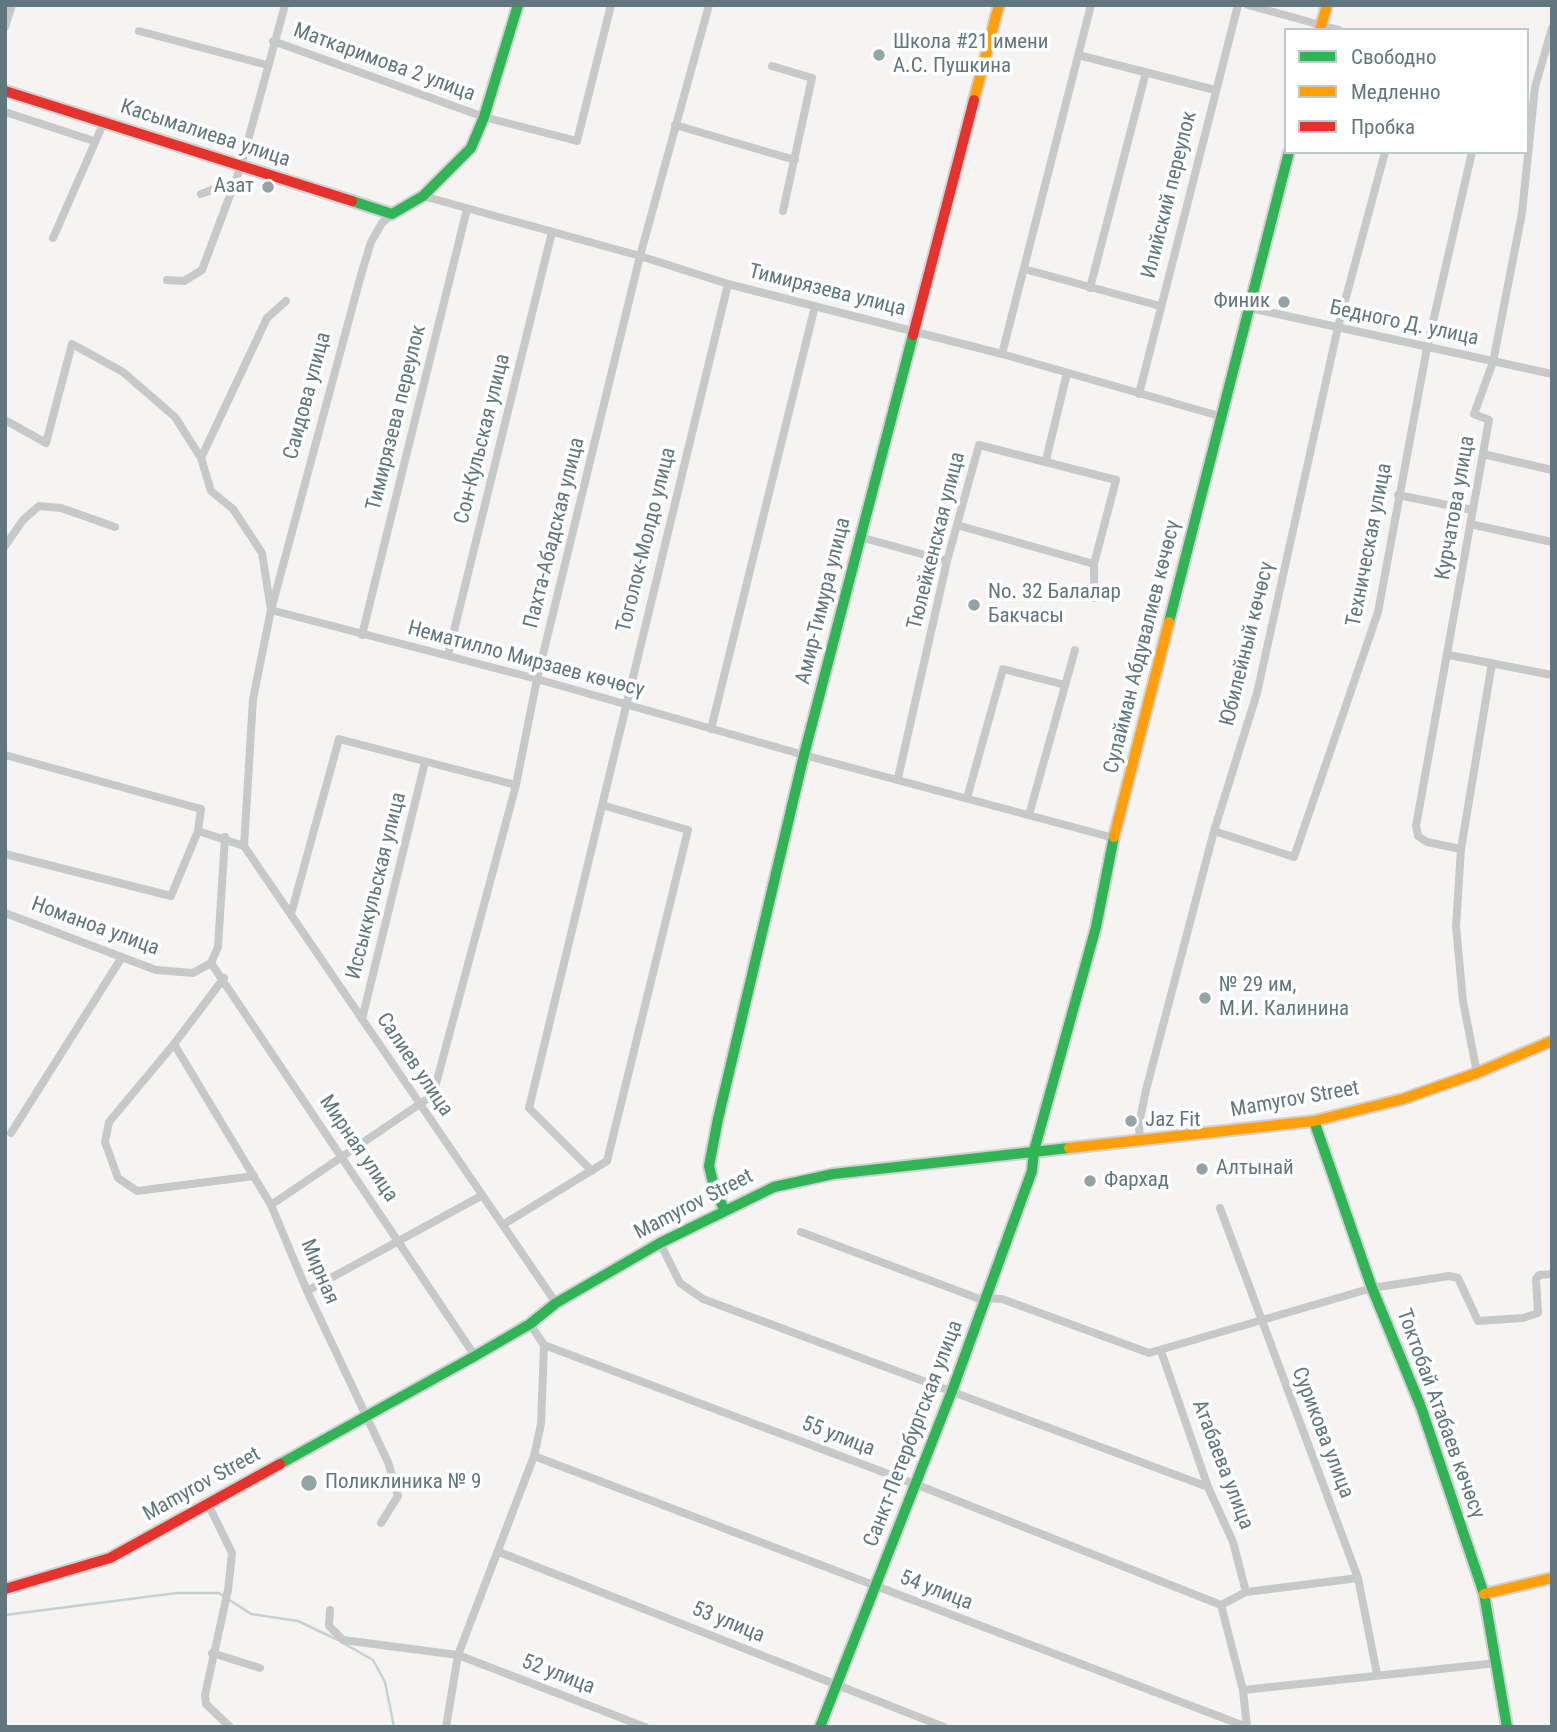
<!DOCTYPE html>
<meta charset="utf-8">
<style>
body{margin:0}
#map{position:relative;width:1557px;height:1732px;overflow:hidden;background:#f5f4f3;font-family:"Roboto Condensed",sans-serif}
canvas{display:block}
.frame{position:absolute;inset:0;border:7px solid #60777d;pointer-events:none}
.legend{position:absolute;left:1284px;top:28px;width:245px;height:126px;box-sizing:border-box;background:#fff;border:2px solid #bfc9cb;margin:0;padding:9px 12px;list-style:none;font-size:21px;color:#60777d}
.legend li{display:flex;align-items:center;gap:14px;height:35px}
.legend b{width:35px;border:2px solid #bfc9cb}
</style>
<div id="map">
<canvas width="1557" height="1732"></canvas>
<div class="frame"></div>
<ul class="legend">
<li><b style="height:9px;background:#30b455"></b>Свободно</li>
<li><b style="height:9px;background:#ff9f0a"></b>Медленно</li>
<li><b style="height:9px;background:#e5322d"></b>Пробка</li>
</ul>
</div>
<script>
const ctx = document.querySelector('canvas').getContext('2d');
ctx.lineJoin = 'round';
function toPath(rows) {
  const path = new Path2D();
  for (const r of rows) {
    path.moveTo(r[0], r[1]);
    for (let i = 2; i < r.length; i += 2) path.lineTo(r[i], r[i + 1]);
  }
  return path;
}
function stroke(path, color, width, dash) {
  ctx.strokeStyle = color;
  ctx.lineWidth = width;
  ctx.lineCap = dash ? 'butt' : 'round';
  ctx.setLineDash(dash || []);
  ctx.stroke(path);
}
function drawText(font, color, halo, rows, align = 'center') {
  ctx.font = font + ' "Roboto Condensed",sans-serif';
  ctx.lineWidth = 7;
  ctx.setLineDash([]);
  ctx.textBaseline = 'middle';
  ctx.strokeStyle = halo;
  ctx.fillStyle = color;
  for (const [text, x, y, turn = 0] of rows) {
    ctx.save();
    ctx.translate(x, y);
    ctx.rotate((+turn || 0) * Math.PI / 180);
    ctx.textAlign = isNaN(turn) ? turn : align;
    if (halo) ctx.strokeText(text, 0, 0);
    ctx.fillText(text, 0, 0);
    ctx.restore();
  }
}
const stream = toPath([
 [5,1615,177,1593,219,1593,251,1614,298,1621,338,1640],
 [343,1643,373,1660,385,1682,394,1727]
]);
const street = toPath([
 [1248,5,1339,30],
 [5,27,12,5],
 [139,31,267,65],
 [273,41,484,117,577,141,611,5],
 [1078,55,1215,90],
 [772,66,812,78,783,211],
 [5,112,94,141],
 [675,125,795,160],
 [201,194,235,181],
 [423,196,640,256,728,284,1002,354,1223,417],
 [53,238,104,122],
 [1024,269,1160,306],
 [167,280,184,281,202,270,241,166,285,5],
 [1090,288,1146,72],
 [286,301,267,318,201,458,211,491,233,509,262,553,271,610,537,679,804,755,1114,838],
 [1250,308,1552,374],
 [1002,354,1091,5],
 [1139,394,1238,5],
 [5,420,46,443,72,344,123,372,175,417,201,458],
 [1483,454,1552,470],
 [1046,460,1067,373],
 [1398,495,1472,510],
 [1470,524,1552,542],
 [957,525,1094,564],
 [860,537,947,561],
 [5,546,23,520,39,506,61,508,115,527],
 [362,635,467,209],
 [448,655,552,232],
 [1449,655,1552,675],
 [711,729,815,306],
 [5,755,201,809,198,831,244,846,556,1303],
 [898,778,947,561,979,445,1116,480,1094,564,1094,598],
 [967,798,1003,669,1065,685],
 [1029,815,1075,650],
 [1214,831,1294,857,1378,612,1427,348,1472,152],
 [244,846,253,699,271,610,361,275,371,242,382,223,392,214],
 [1461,849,1427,842,1418,836,1416,826,1489,420,1474,414,1493,362,1522,213,1535,87,1552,28],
 [5,854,171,896,198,831],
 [5,913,156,970,193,973,211,963,218,947,225,837],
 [291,914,339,739,516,785],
 [211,963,475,1356],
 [224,978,174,1044,109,1122,105,1142,118,1178,137,1191,254,1176],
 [362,1019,425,762],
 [174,1044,271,1205,307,1291,388,1462,398,1496,381,1523],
 [1477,1073,1463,1001,1456,926,1461,849,1492,663],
 [11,1133,122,957],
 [1140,1142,1139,1124,1146,1090,1214,831,1257,693,1338,327,1385,152],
 [592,1171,529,1108,728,284],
 [271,1205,433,1095,516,785,537,679,640,256,709,5],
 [1220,1208,1358,1578,1377,1674],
 [504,1224,607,1161,688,830,602,805],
 [801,1232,977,1298,1002,1299,1149,1353,1372,1288,1449,1276,1458,1278,1478,1321,1523,1318,1538,1313,1536,1279,1539,1275,1552,1274],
 [660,1243,680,1283,703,1299,1208,1487],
 [307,1291,481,1196],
 [530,1324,544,1345,915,1484,1221,1605],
 [1161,1351,1208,1487,1233,1542,1246,1592],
 [534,1456,1247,1727],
 [208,1504,232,1553,228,1590,205,1695,206,1704,230,1727],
 [499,1552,944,1727],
 [1221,1605,1246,1592,1358,1578],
 [1221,1605,1243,1690,1247,1727],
 [330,1610,329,1626,343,1640,458,1655,645,1727],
 [212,1653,260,1668],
 [1243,1690,1497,1663],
 [446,1727,458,1655,534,1456,541,1424,544,1345]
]);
const fast = toPath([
 [352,201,392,214,423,196,471,148,484,117,518,5],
 [1169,622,1289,152],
 [1314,1121,1372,1288,1421,1407,1484,1594,1507,1727],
 [724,1209,715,1191,709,1166,718,1119,804,755,913,335],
 [280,1464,475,1356,530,1324,556,1303,660,1243,774,1187,833,1174,1069,1148],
 [820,1727,952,1391,1032,1171,1034,1151,1096,927,1114,837]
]);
const slow = toPath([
 [1320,30,1327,5],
 [974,100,999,5],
 [1114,837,1169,622],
 [1069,1148,1314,1121,1403,1099,1477,1073,1552,1041],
 [1484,1594,1552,1578]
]);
const jam = toPath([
 [5,91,352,201],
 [913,335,974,100],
 [5,1589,110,1558,280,1464]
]);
const markers = [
 [879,55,7,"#94a3a6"],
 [268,187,7,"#94a3a6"],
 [1284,302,7,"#94a3a6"],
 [974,605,7,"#94a3a6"],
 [1205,998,7,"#94a3a6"],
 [1131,1121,7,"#94a3a6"],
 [1202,1169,7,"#94a3a6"],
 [1090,1181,7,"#94a3a6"],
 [309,1483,9,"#94a3a6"]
];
const poiNames = [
 ["Школа #21 имени",893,43],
 ["А.С. Пушкина",893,67],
 ["Азат",254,187,"right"],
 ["Финик",1270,302,"right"],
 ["No. 32 Балалар",988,593],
 ["Бакчасы",988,617],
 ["№ 29 им,",1219,986],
 ["М.И. Калинина",1219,1010],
 ["Jaz Fit",1145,1121],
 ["Алтынай",1216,1169],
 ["Фархад",1104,1181],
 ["Поликлиника № 9",325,1483]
];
const streetNames = [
 ["Маткаримова 2 улица",384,63,20],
 ["Касымалиева улица",205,134,18],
 ["Илийский переулок",1170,195,-76],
 ["Тимирязева улица",827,291,14],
 ["Бедного Д. улица",1404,324,12],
 ["Саидова улица",308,396,-75],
 ["Тимирязева переулок",397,418,-76],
 ["Сон-Кульская улица",483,439,-76],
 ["Курчатова улица",1456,508,-80],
 ["Пахта-Абадская улица",555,533,-76],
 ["Тоголок-Молдо улица",647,540,-76],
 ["Тюлейкенская улица",937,541,-76],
 ["Техническая улица",1370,545,-79],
 ["Амир-Тимура улица",824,601,-76],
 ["Юбилейный көчөсү",1248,644,-76],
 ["Сулайман Абдувалиев көчөсү",1143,647,-76],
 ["Нематилло Мирзаев көчөсү",526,660,15],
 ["Иссыккульская улица",377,886,-76],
 ["Номаноа улица",95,927,20],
 ["Салиев улица",414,1065,56],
 ["Mamyrov Street",1295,1100,-10],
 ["Мирная улица",358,1149,56],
 ["Mamyrov Street",694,1205,-27],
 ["Мирная",319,1272,67],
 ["Токтобай Атабаев көчөсү",1440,1414,70],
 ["Сурикова улица",1322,1433,69],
 ["Санкт-Петербургская улица",914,1434,-69],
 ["55 улица",838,1437,21],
 ["Атабаева улица",1222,1465,69],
 ["Mamyrov Street",202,1485,-29],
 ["54 улица",936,1591,21],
 ["53 улица",728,1623,22],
 ["52 улица",558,1675,21]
];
stroke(stream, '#c6d2d2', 2.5);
stroke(fast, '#d0d1d1', 14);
stroke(slow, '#d0d1d1', 14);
stroke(jam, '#d0d1d1', 14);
stroke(street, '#c7c9c9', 8);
stroke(fast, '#30b455', 10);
stroke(slow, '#ff9f0a', 10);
stroke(jam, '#e5322d', 10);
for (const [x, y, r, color] of markers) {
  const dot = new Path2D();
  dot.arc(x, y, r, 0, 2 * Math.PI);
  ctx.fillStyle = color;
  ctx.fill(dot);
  stroke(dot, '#fff', 2.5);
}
drawText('21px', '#60777d', '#fff', poiNames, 'left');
drawText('21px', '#60777d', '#fff', streetNames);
</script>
